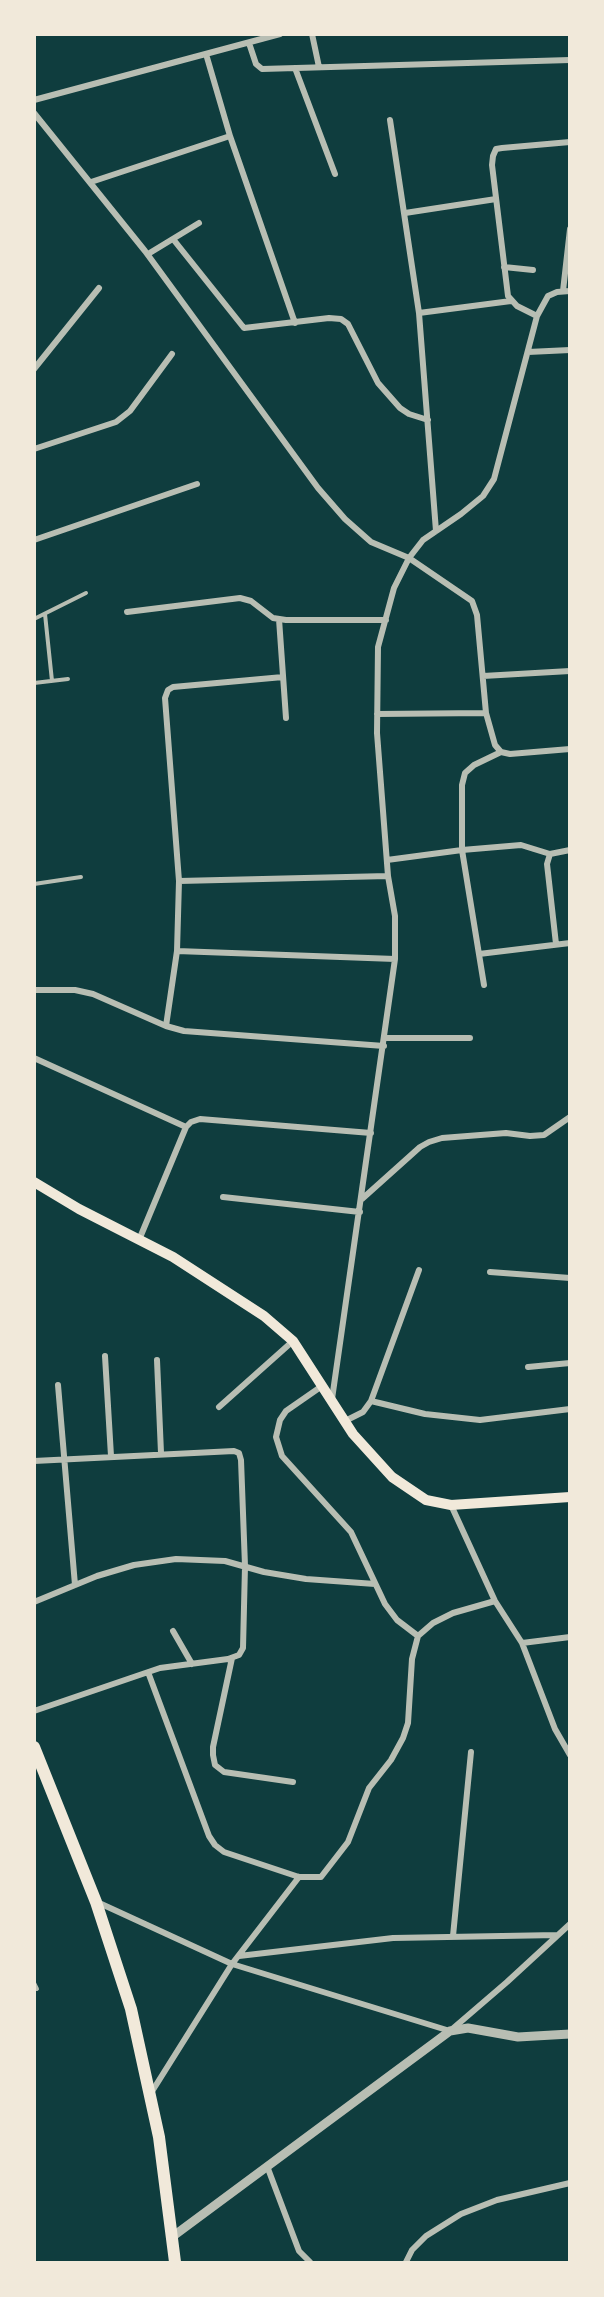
<!DOCTYPE html>
<style>
body{margin:0}
#map{position:relative;width:604px;height:2297px;overflow:hidden;background:#0f3d3e;font-family:Inter,sans-serif}
canvas{display:block}
.frame{position:absolute;inset:0;border:36px solid #f1e9da;pointer-events:none}
</style>
<div id="map">
<canvas width="604" height="2297"></canvas>
<div class="frame"></div>
</div>
<script>
const ctx = document.querySelector('canvas').getContext('2d');
ctx.lineJoin = 'round';
function toPath(rows) {
  const path = new Path2D();
  for (const r of rows) {
    path.moveTo(r[0], r[1]);
    for (let i = 2; i < r.length; i += 2) path.lineTo(r[i], r[i + 1]);
  }
  return path;
}
function stroke(path, color, width, dash) {
  ctx.strokeStyle = color;
  ctx.lineWidth = width;
  ctx.lineCap = dash ? 'butt' : 'round';
  ctx.setLineDash(dash || []);
  ctx.stroke(path);
}
const service = toPath([
 [45,614,52,681],
 [34,619,86,593],
 [34,683,68,679],
 [34,884,81,877],
 [34,1983,37,1989]
]);
const minor = toPath([
 [312,34,319,67],
 [249,43,256,64,262,69,570,60],
 [206,54,230,136,295,323],
 [295,68,335,174],
 [34,100,280,34],
 [34,113,145,251,318,488,345,519,371,542,409,558,472,601,477,615,486,713,495,745,501,752,510,754,570,749],
 [390,120,419,313,436,531],
 [91,182,230,136],
 [405,213,496,199],
 [173,239,244,328,329,318,341,319,348,324,378,383,400,408,409,414,428,420],
 [148,254,199,223],
 [504,267,533,270],
 [563,291,570,229],
 [419,313,511,301],
 [537,316,517,306,508,296,492,165,493,156,496,149,502,148,570,142],
 [528,352,570,350],
 [34,369,99,288],
 [34,449,116,422,130,411,172,354],
 [34,540,197,484],
 [127,612,240,598,251,601,273,618,286,620,386,620],
 [279,619,286,718],
 [483,676,570,671],
 [377,714,486,713],
 [387,860,462,850,521,845,550,854],
 [179,881,388,876],
 [556,944,547,864,550,854,570,850],
 [177,951,395,959],
 [479,954,570,943],
 [484,985,462,850,462,785,465,773,474,765,501,752],
 [34,990,75,990,93,994,166,1026,184,1031,384,1046],
 [166,1026,177,951,179,881,165,698,168,690,173,687,283,677],
 [385,1038,470,1038],
 [34,1058,186,1127],
 [223,1197,360,1212],
 [362,1199,420,1147,429,1142,442,1138,506,1133,530,1136,544,1135,570,1117],
 [139,1240,186,1127,191,1122,200,1119,371,1133],
 [490,1272,570,1278],
 [105,1356,111,1456],
 [157,1360,161,1453],
 [528,1367,570,1363],
 [58,1385,75,1585],
 [322,1386,286,1411,280,1420,276,1437,282,1456,351,1532,385,1604,397,1620,418,1636],
 [332,1399,395,959,395,916,388,876,377,733,378,647,394,588,409,558,423,540,461,514,483,496,494,479,537,316,548,296,557,292,570,291],
 [371,1401,425,1414,480,1420,570,1409],
 [219,1407,293,1341],
 [345,1421,363,1412,371,1401,419,1270],
 [34,1461,234,1451,239,1453,241,1460,245,1566,243,1648,239,1655,228,1659,160,1668,34,1711],
 [451,1505,495,1601,522,1643,555,1729,570,1755],
 [34,1602,97,1576,134,1565,176,1559,225,1561,264,1572,306,1579,375,1584],
 [173,1631,192,1664],
 [522,1643,570,1637],
 [232,1658,213,1747,213,1755,215,1765,224,1772,293,1782],
 [148,1672,209,1836,215,1845,224,1852,299,1877,321,1877,348,1842,369,1788,391,1760,403,1738,408,1723,412,1659,418,1636,433,1623,453,1613,495,1601],
 [97,1902,232,1964,450,2031,507,1982,570,1924],
 [453,1936,471,1752],
 [239,1956,393,1938,557,1935],
 [151,2093,232,1964,299,1877],
 [267,2166,299,2251,310,2262],
 [406,2262,412,2250,426,2236,461,2214,497,2200,570,2183]
]);
const tertiary = toPath([
 [172,2237,450,2031,468,2028,518,2037,570,2034]
]);
const secondary = toPath([
 [34,1182,79,1209,173,1257,264,1316,293,1341,353,1434,392,1477,426,1500,451,1505,570,1497]
]);
const primary = toPath([
 [34,1747,96,1902,131,2009,159,2137,175,2262]
]);
stroke(service, '#b8beb3', 4);
stroke(minor, '#b8beb3', 6);
stroke(tertiary, '#b8beb3', 9);
stroke(secondary, '#f1e9da', 10);
stroke(primary, '#f1e9da', 12);
</script>
